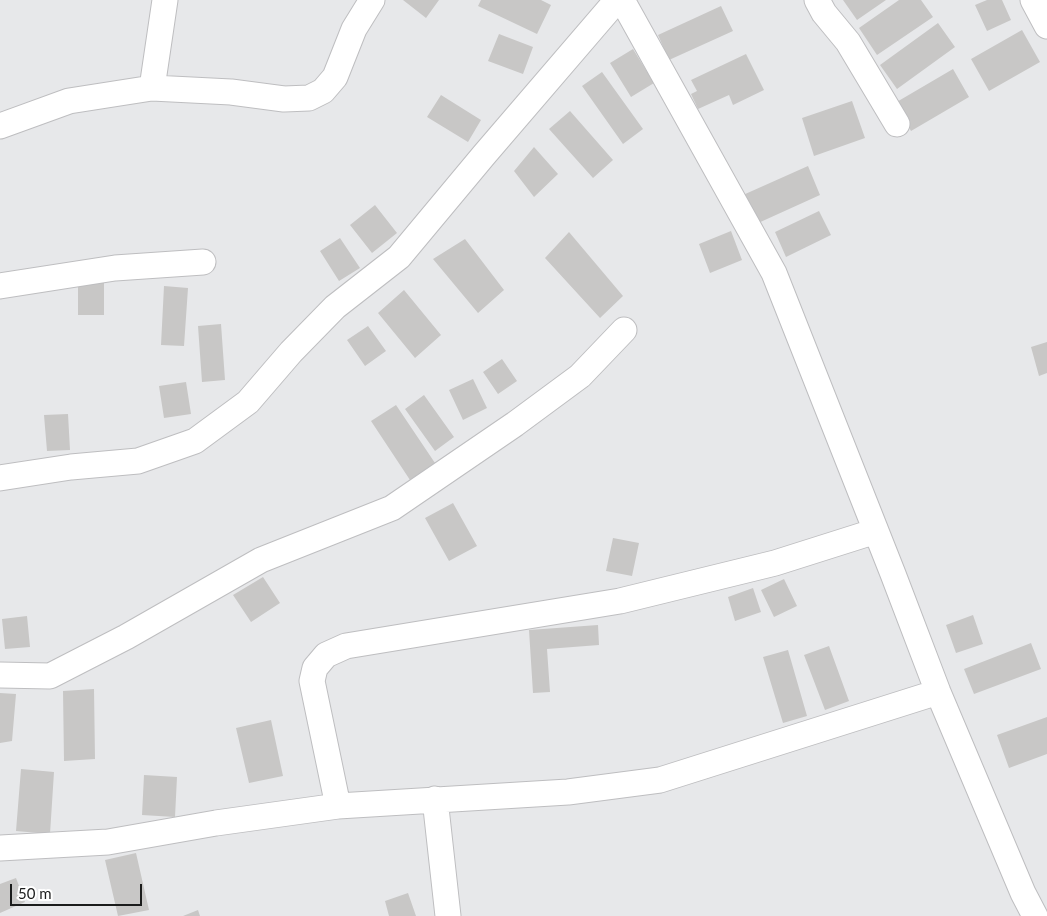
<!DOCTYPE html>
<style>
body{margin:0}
#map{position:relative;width:1047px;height:916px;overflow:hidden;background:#e7e8ea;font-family:Lato,sans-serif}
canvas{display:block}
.scale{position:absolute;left:10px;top:884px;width:132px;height:22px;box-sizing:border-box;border:2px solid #1b1c1c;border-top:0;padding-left:6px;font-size:15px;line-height:18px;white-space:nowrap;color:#1b1c1c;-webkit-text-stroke:4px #fff;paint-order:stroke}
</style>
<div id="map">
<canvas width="1047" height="916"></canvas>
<div class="scale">50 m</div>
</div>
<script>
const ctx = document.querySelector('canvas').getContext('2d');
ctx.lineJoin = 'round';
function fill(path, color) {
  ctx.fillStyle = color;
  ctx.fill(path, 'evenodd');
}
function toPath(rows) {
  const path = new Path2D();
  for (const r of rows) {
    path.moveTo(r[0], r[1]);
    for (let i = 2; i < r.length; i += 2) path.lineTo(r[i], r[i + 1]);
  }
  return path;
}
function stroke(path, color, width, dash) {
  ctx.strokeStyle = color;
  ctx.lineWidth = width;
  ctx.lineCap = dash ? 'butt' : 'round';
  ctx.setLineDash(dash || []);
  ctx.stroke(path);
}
const building = toPath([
 [403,0,439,0,426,18],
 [481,0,541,0,551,5,537,34,478,6],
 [843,0,886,0,857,20],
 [899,0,921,0,933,17,877,55,859,28],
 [987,0,1002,0,1011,20,987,31,975,5],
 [721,6,733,31,669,60,658,35],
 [938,23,955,47,897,89,880,65],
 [1022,30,1040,62,989,91,971,59],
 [499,34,533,47,523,74,488,61],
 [633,49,654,83,631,97,610,63],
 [746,54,764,90,733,105,729,95,698,109,691,94,697,91,691,80],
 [953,69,969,97,911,131,895,103],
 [602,72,643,129,623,144,582,86],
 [441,95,481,120,468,142,427,117],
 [852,101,865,138,814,156,802,118],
 [570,111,613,160,593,178,549,129],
 [534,147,558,174,534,197,514,171],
 [808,166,820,195,756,224,743,195],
 [375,205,397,233,372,253,350,225],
 [819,211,831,235,786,257,775,232],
 [731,231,742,260,710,273,699,244],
 [569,232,623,296,600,318,545,258],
 [340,238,360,268,339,281,320,251],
 [465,239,504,290,478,313,433,259],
 [78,282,104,282,104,315,78,315],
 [164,286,188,288,184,346,161,345],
 [404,290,441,335,415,358,378,313],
 [221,324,225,380,202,382,198,326],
 [368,326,386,351,365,366,347,340],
 [1047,342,1047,373,1039,376,1031,347],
 [502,359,517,381,498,394,483,372],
 [473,379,487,408,463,420,449,390],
 [186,382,191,414,164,418,159,386],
 [424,395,454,437,435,451,405,409],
 [396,405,435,463,410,480,371,421],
 [68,414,70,450,47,451,44,415],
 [453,503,477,546,449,561,425,518],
 [613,538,639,543,632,576,606,571],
 [263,577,280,603,251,622,233,595],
 [784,579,797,606,774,617,761,590],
 [753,588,761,612,735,621,728,597],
 [973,615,983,644,956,653,946,625],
 [27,616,30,647,5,649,2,619],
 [598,625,599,645,547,649,550,692,533,693,529,630],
 [1031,643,1041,669,974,694,964,669],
 [829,646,849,701,825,710,804,655],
 [788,650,807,716,783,723,763,657],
 [94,689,95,759,64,761,63,691],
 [0,693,16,694,12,741,0,743],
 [1047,717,1047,754,1009,768,997,735],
 [271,720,283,776,249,783,236,728],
 [21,769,54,772,50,834,16,831],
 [144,775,177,777,175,817,142,815],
 [136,853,149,910,118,916,105,860],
 [16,878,25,902,0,913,0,884],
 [408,893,416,916,389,916,385,901],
 [198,910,200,916,183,916]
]);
const minor = toPath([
 [165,0,152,88,231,92,284,99,309,98,323,91,335,77,354,29,372,0],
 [622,0,774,273,893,574,938,692,1023,893,1035,916],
 [817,0,824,13,848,42,897,124],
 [1033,0,1047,26],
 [0,126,69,101,152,88],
 [0,286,115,268,203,262],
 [0,478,71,467,138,461,195,441,248,402,291,352,335,307,399,257,484,155,617,0],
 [0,675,50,676,126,637,261,560,392,508,515,424,580,376,624,330],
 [435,799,448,916],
 [338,806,312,681,315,668,326,655,346,646,620,601,775,563,876,531],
 [0,848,108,842,216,823,338,806,568,792,660,780,938,692]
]);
fill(building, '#c8c7c6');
stroke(minor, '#bebec0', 27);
stroke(minor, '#fff', 25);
</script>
